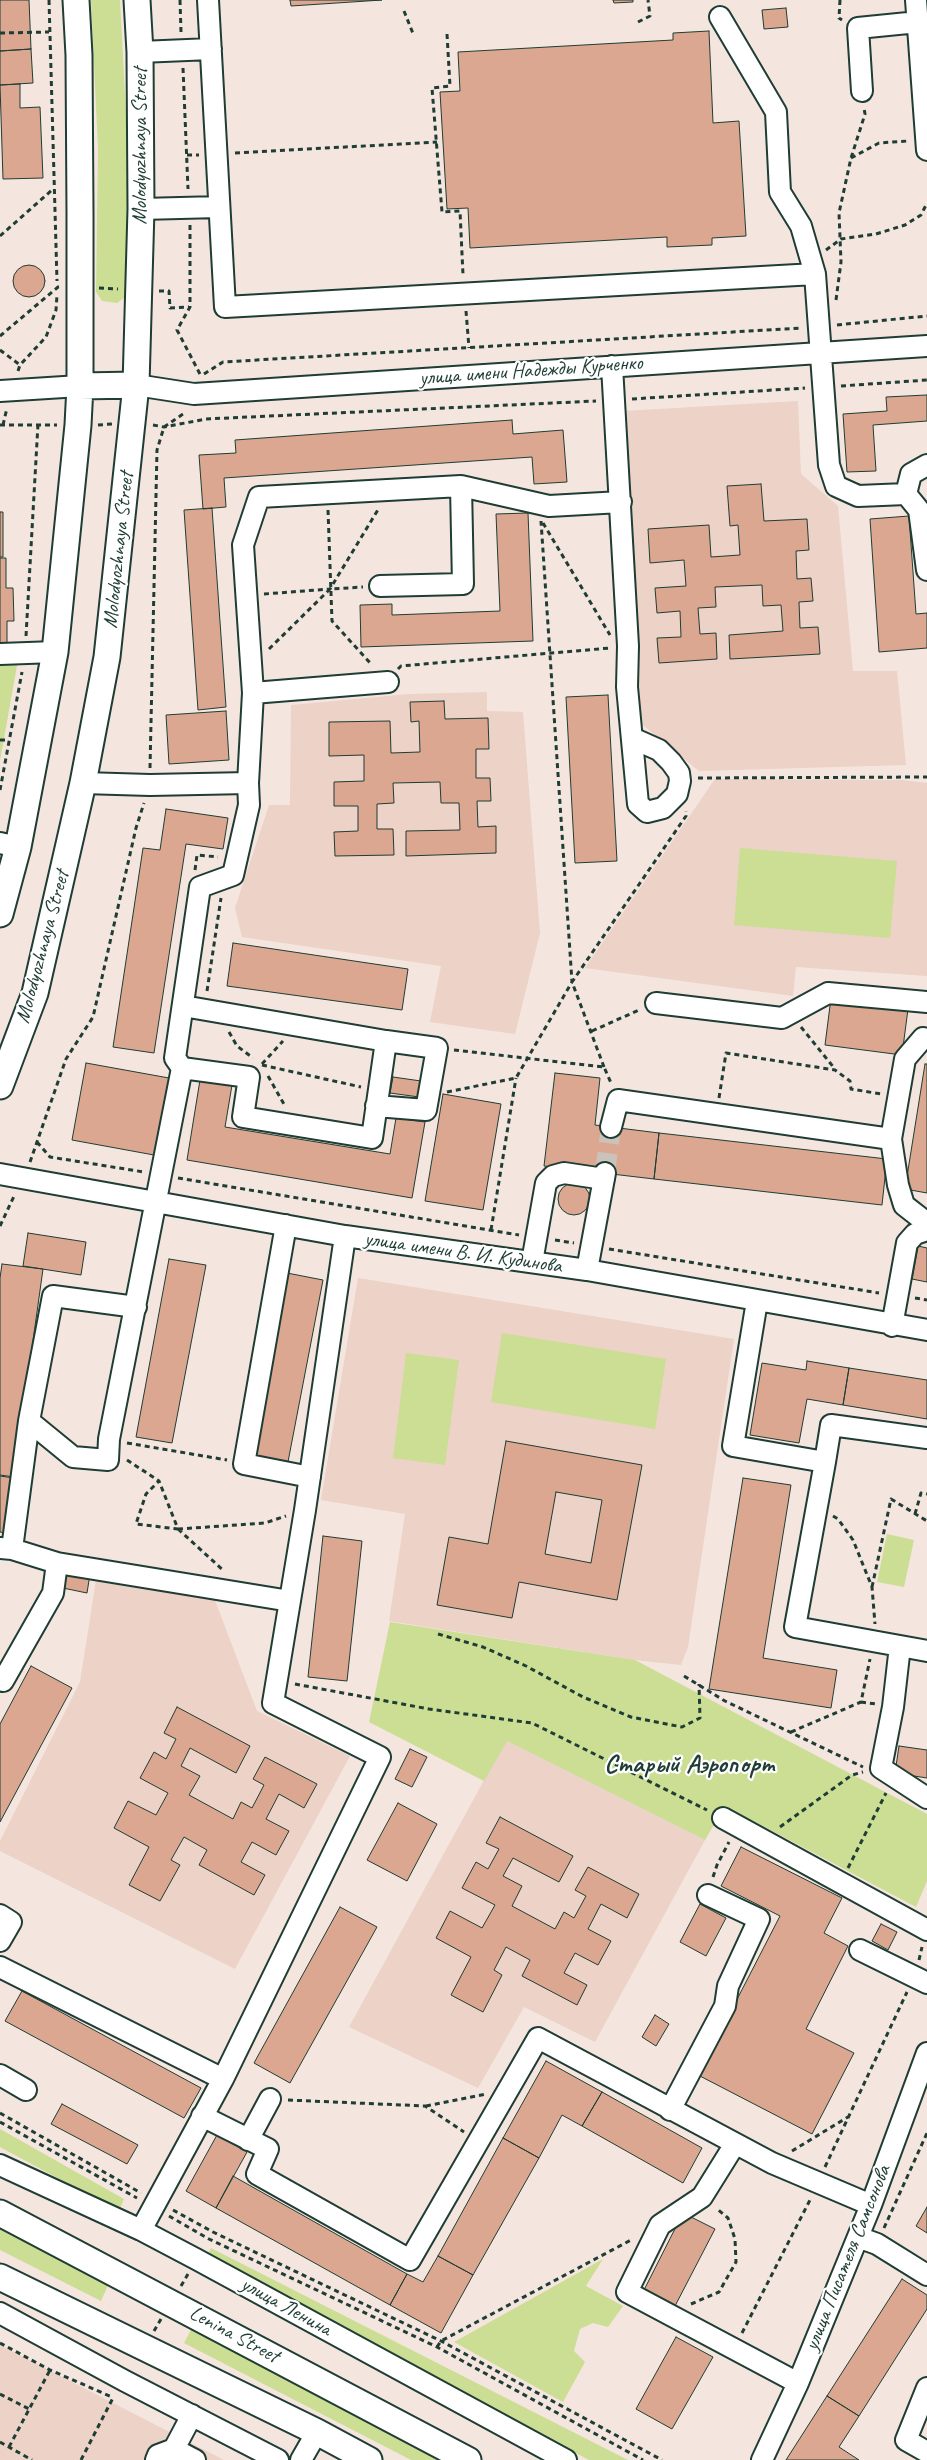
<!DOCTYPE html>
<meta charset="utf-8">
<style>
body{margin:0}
canvas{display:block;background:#f4e5de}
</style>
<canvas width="927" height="2460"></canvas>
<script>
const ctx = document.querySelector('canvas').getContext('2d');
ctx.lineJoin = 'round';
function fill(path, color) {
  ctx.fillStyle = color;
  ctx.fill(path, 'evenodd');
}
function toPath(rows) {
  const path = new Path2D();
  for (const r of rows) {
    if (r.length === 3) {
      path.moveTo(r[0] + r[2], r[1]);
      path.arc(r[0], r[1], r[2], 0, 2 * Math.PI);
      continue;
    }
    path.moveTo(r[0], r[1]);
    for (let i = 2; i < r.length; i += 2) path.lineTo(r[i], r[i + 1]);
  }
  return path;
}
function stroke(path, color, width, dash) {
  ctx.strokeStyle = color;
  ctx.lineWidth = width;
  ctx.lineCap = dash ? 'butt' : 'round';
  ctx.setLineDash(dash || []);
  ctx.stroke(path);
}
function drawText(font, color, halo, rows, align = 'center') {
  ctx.font = font + ' Caveat,sans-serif';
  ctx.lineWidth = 4.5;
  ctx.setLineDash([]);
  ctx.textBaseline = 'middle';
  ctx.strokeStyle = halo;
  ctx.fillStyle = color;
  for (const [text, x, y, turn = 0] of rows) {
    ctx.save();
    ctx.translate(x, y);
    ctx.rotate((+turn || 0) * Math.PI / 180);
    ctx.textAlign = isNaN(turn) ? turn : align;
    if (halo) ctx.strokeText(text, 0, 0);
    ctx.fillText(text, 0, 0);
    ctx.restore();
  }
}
const built = toPath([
 [798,401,801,474,838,506,853,671,897,671,906,765,699,771,638,721,623,411],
 [487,692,487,711,523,712,540,933,515,1034,430,1022,441,966,242,937,235,908,269,805,290,805,291,705,409,694],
 [715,779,902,780,927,783,927,976,796,967,793,996,585,968],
 [358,1278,734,1339,688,1647,681,1665,635,1660,389,1621,405,1514,321,1500],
 [97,1574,213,1595,257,1711,350,1756,235,1969,0,1851,0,1841,80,1682],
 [506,1740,705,1840,595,2042,524,2007,478,2088,349,2027],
 [0,2345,224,2460,0,2460]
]);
const green = toPath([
 [91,0,120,0,128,152,126,290,124,298,117,303,102,301,96,292,98,149],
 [0,660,18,660,0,761],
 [740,848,897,861,890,938,734,925],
 [502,1333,666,1359,655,1429,491,1402],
 [406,1353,459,1360,445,1465,393,1458],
 [887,1534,914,1540,904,1587,877,1582],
 [390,1622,635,1660,927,1814,927,1881,916,1907,725,1806,705,1840,507,1741,484,1781,369,1722],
 [0,2129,124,2199,119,2211,0,2147],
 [0,2229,109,2283,101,2301,0,2250],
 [211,2248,628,2460,589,2460,206,2258],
 [603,2259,586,2286,623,2306,608,2327,593,2323,580,2329,574,2351,585,2362,563,2402,454,2342],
 [193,2326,449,2460,411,2460,184,2343]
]);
const building = toPath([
 [0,0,29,0,31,49,0,51,0,0],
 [290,0,382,0,291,6,290,0],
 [613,0,633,0,633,2,614,3,613,0],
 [786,8,788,27,764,29,762,10,786,8],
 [709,31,713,123,739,121,746,236,712,238,712,245,667,247,667,237,470,248,468,208,447,209,440,92,460,91,458,52,673,40,673,33,709,31],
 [31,49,33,83,0,85,0,51,31,49],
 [20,84,20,108,40,107,43,178,3,179,0,85,20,84],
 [29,281,16],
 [927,395,927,421,873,425,876,471,847,472,843,414,887,411,886,397,927,395],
 [512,420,513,434,563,430,567,482,534,484,532,457,224,478,226,507,203,509,199,455,236,453,235,440,512,420],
 [761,484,764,521,807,519,809,550,796,551,797,579,811,578,813,601,799,602,800,628,818,627,820,654,730,659,729,635,783,631,781,605,763,606,762,585,715,587,716,607,698,608,700,634,716,633,717,659,659,663,657,638,681,637,680,611,657,613,655,588,686,586,684,560,650,563,648,529,709,525,711,557,740,555,738,525,730,526,727,486,761,484],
 [212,508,226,707,198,710,184,510,212,508],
 [0,512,3,512,3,557,0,557,0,512],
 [528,513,533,641,361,647,360,605,392,604,392,615,500,611,496,514,528,513],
 [909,516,916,614,927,613,927,648,879,652,870,519,909,516],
 [0,558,6,558,6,588,13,588,14,621,7,621,7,646,0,646,0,558],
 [608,695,617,861,575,863,566,697,608,695],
 [444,701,445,719,488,718,489,749,476,749,476,778,490,778,491,801,477,801,478,827,496,826,496,853,406,856,406,831,460,830,459,803,441,803,440,782,393,783,394,803,377,804,377,829,393,829,394,855,335,856,334,832,358,831,358,806,334,806,334,782,364,781,364,755,329,756,329,722,390,721,391,753,420,752,419,721,411,722,410,702,444,701],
 [226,711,229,760,169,764,166,715,226,711],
 [166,809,228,818,223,849,186,844,154,1053,113,1047,143,848,160,850,166,809],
 [233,943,408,969,402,1010,227,986,233,943],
 [831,998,908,1009,902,1055,825,1045,831,998],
 [86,1063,169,1078,154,1155,72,1140,86,1063],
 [925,1064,927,1064,927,1193,905,1189,925,1064],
 [555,1073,600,1078,595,1125,659,1133,654,1179,544,1166,555,1073],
 [393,1077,421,1081,419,1097,390,1093,393,1077],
 [200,1080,232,1085,225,1127,390,1154,396,1118,425,1122,412,1198,187,1160,200,1080],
 [443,1094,501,1104,483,1210,425,1201,443,1094],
 [659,1133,887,1159,882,1205,654,1179,659,1133],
 [574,1199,16],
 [28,1233,86,1242,81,1275,23,1266,28,1233],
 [918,1246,927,1248,927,1282,912,1279,918,1246],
 [169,1259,206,1265,172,1443,136,1437,169,1259],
 [2,1264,43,1269,14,1477,0,1475,0,1278,2,1264],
 [287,1273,323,1280,287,1467,251,1461,287,1273],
 [807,1361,849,1368,843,1405,807,1399,799,1443,750,1435,762,1363,806,1370,807,1361],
 [849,1368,927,1380,927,1419,843,1405,849,1368],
 [506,1441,642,1465,617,1600,519,1582,512,1618,437,1605,449,1537,488,1544,506,1441],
 [556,1492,602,1500,591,1563,545,1554,556,1492],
 [0,1476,14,1478,5,1533,0,1532,0,1476],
 [743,1478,791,1485,763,1658,837,1670,831,1708,709,1689,743,1478],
 [323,1536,362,1541,347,1681,308,1677,323,1536],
 [62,1569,90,1574,87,1593,58,1587,62,1569],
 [31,1666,72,1688,0,1822,0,1724,31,1666],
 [177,1707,250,1746,236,1773,190,1748,181,1766,200,1776,189,1795,233,1819,241,1802,252,1808,264,1785,253,1779,265,1757,317,1784,304,1808,279,1794,266,1819,289,1831,276,1855,252,1842,241,1862,265,1875,254,1895,199,1865,207,1850,184,1837,171,1860,180,1865,160,1901,129,1885,149,1847,114,1828,128,1801,156,1815,168,1793,140,1778,154,1752,166,1759,176,1739,164,1733,177,1707],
 [899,1746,927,1750,927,1778,895,1773,899,1746],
 [410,1749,427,1757,412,1787,395,1779,410,1749],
 [398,1803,437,1824,407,1881,367,1860,398,1803],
 [500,1817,573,1856,559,1882,513,1858,503,1876,522,1886,512,1906,555,1929,564,1912,574,1918,586,1896,575,1890,588,1867,639,1894,627,1918,601,1904,588,1929,611,1941,598,1965,575,1953,564,1973,587,1985,577,2005,522,1976,530,1960,506,1947,494,1970,502,1975,483,2012,451,1995,471,1957,436,1938,450,1911,482,1928,495,1905,462,1888,476,1862,488,1869,499,1849,486,1843,500,1817],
 [741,1847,842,1898,824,1933,848,1946,806,2029,854,2053,812,2134,698,2075,780,1916,721,1886,741,1847],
 [700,1904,726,1918,706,1956,680,1942,700,1904],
 [340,1907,377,1927,290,2083,254,2063,340,1907],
 [881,1924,897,1932,888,1950,872,1941,881,1924],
 [22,1991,201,2088,184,2118,5,2021,22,1991],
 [655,2015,669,2024,656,2046,642,2037,655,2015],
 [546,2061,602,2092,582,2126,562,2115,539,2158,503,2138,546,2061],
 [602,2092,702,2148,683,2183,582,2126,602,2092],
 [62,2104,138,2145,127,2164,51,2124,62,2104],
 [217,2135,247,2152,216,2208,186,2191,217,2135],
 [503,2138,539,2158,473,2275,438,2256,503,2138],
 [233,2176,407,2274,390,2305,216,2208,233,2176],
 [927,2207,927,2233,916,2226,927,2207],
 [683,2213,715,2229,675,2306,644,2290,683,2213],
 [438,2256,473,2275,441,2333,390,2305,407,2274,423,2282,438,2256],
 [902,2279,927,2295,927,2309,859,2416,827,2396,902,2279],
 [676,2337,713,2357,672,2429,636,2409,676,2337],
 [827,2396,859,2416,839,2447,859,2460,786,2460,827,2396]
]);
const minorTunnel = toPath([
 [605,1173,611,1127]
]);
const path = toPath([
 [49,0,57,281],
 [180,0,181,32],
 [840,0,839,18,842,20],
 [404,11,414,36],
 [638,22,650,16,648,0],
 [0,33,49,32],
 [447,34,450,86,432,88,442,212,460,211,463,275],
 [183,68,188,189],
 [235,153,437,142],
 [187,155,199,155],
 [851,158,879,143,908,141],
 [190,225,190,307,177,330,201,376],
 [0,236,52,190],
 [826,250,841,239,876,234,905,225,921,215,927,203],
 [99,288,118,289],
 [159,291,169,291,170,308,189,307],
 [836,300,841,262,839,213,851,158,865,114,864,108],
 [466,311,469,348],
 [837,325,927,316],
 [0,336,58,287,61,287],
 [0,350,20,365],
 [18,371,20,365,46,337,56,310,57,295],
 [204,374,223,362,801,328],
 [841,386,927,380],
 [632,399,805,388],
 [0,425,57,425],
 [3,425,7,408],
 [98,425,112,424],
 [153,425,164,427,206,419,596,401],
 [328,510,332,621,372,665],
 [543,523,610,635],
 [264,594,330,589,379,508],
 [26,636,38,424],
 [269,649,330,589,363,587],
 [398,669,401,666,610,648],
 [0,740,9,740],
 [150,768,157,450,164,427,186,412],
 [698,778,927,777],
 [0,790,22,672],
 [195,870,197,855,218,857],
 [207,991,221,898],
 [801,1027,835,1069],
 [592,1031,639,1010],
 [229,1032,237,1046,253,1058],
 [454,1050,604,1067,611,1083],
 [262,1064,283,1041],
 [262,1065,361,1087],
 [604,1067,572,982,686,816,686,811],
 [268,1076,285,1106],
 [447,1092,516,1078,572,982,541,521],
 [719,1098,726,1053,835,1070,850,1081,851,1089,881,1094],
 [37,1142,50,1157,144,1172],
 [30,1162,66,1059,93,1017,136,828,144,803],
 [178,1178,519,1235],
 [0,1226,15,1194],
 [491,1230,516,1078],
 [555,1240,574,1243],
 [609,1249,879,1293],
 [915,1298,927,1300],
 [127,1443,227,1460],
 [127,1460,159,1481,146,1494,136,1524,178,1529,159,1481],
 [915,1514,921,1493,927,1494],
 [833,1516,838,1519,853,1540,872,1587,875,1624],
 [178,1529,265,1523,286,1516],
 [178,1529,224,1571],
 [872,1587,891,1499,927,1521],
 [438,1634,483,1647,526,1666,583,1697,631,1717,682,1727,700,1718,699,1684],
 [684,1676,725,1701,863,1767],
 [295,1684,429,1709,532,1723,707,1810],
 [861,1702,876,1704],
 [791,1732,861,1702,870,1659],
 [780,1827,852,1775,863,1772],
 [848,1868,886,1793],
 [713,1877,717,1865,729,1842],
 [919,1960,922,1947],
 [288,2100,425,2106,464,2132],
 [426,2106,486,2094],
 [0,2113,141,2193],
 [0,2122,137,2198],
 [792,2151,848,2117],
 [825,2167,907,1992],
 [173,2210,213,2232,441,2341,662,2460],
 [169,2216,209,2239,437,2347,643,2460],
 [884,2228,927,2133],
 [181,2286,188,2274],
 [691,2304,719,2292,736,2262,735,2239,728,2218,716,2208],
 [154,2331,161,2319],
 [742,2333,811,2198],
 [0,2343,50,2370,112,2397],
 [437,2347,441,2341,631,2240],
 [0,2394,29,2409],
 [0,2442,32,2460],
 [9,2447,50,2370],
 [81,2460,114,2396]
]);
const minor = toPath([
 [208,0,225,307,815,274,829,465,836,486,858,496,906,494,919,510,927,570],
 [916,0,927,150],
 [720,17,776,112,780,192,801,226,815,274],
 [140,52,211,49],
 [862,91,858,28,918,22],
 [141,209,219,207],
 [612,366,628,646,627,687,638,804,647,812,663,808,677,794,680,781,679,773,671,762,659,750,632,738],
 [136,385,194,394,927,346],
 [0,391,80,386],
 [906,494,911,474,927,465],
 [380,586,463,584,461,486],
 [0,654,55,652],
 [253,693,388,682],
 [83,783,150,785,248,783,253,693,243,545,259,497,461,486,549,506,621,502],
 [0,843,18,847],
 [656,1003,782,1018,828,993,927,1002],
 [182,1068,249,1077,243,1117,372,1138,386,1041,183,1006],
 [376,1106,426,1110,437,1048,386,1041],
 [611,1127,618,1100,891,1139,905,1059,923,1038,927,1039],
 [891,1139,898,1185,904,1205,927,1223],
 [0,1174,345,1236,587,1270,927,1330],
 [286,1225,244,1464,310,1477],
 [532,1262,546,1183,553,1176,564,1173,604,1179],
 [587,1270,605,1173],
 [757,1301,733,1446,825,1462,831,1425,927,1438],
 [892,1326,907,1243,915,1234,927,1230],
 [29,1421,73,1457,108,1460,109,1439,182,1068,175,1058,200,887,233,875,249,805,248,783],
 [825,1462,795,1627,900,1646],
 [0,1548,12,1549,57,1563,290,1601],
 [12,1549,29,1421,53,1296,136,1307],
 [927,1651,900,1646,893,1707,881,1768,927,1798],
 [3,1681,53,1593,57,1563],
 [723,1818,927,1930],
 [0,1915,11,1922,0,1941],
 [860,1950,927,1983],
 [0,1967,223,2079],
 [0,2075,26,2090],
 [670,2110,725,2006,728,1986,759,1919,708,1895],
 [202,2116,268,2149,257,2174,410,2260,538,2038,772,2163,871,2205],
 [248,2140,270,2099],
 [735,2144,702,2197,660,2225,627,2292,798,2383],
 [0,2165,141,2230,196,2259,566,2460],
 [141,2230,223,2079,380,1757,273,1703,305,1510,345,1236],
 [858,2237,877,2244,927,2275],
 [0,2313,125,2381,278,2460],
 [927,2388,906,2440,927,2452],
 [192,2415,174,2449,195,2460],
 [156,2460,158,2455,174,2449],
 [301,2460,317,2432],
 [762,2460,798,2383,871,2205,927,2053]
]);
const major = toPath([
 [80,386,136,385],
 [0,914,18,847,55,652,78,425,80,386,80,213,79,55,76,0],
 [0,1086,35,993,83,783,107,657,136,385,141,209,140,52,137,0],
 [0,2213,468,2460],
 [0,2277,317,2432,369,2460]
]);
const streetNames = [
 ["Molodyozhnaya Street",140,146,-90],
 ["улица имени Надежды Курченко",531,371,-4],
 ["Molodyozhnaya Street",119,550,-84],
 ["Molodyozhnaya Street",43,947,-75],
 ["улица имени В. И. Кудинова",463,1253,8],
 ["улица Писателя Самсонова",848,2258,-68],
 ["улица Ленина",286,2307,29],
 ["Lenina Street",234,2335,28]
];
const districtNames = [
 ["Старый Аэропорт",689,1765]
];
fill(built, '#ecd2c7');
fill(green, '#cbde93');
fill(building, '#dba790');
stroke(building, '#1f3d34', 1);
stroke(minorTunnel, '#c9c3bc', 20, [20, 10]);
stroke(minor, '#1f3d34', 24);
stroke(major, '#1f3d34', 29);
stroke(path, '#1f3d34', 3, [5, 4]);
stroke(minor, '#fff', 20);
stroke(major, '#fff', 25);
drawText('21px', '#1f3d34', '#fff', streetNames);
drawText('bold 26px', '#1f3d34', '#fff', districtNames);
</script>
